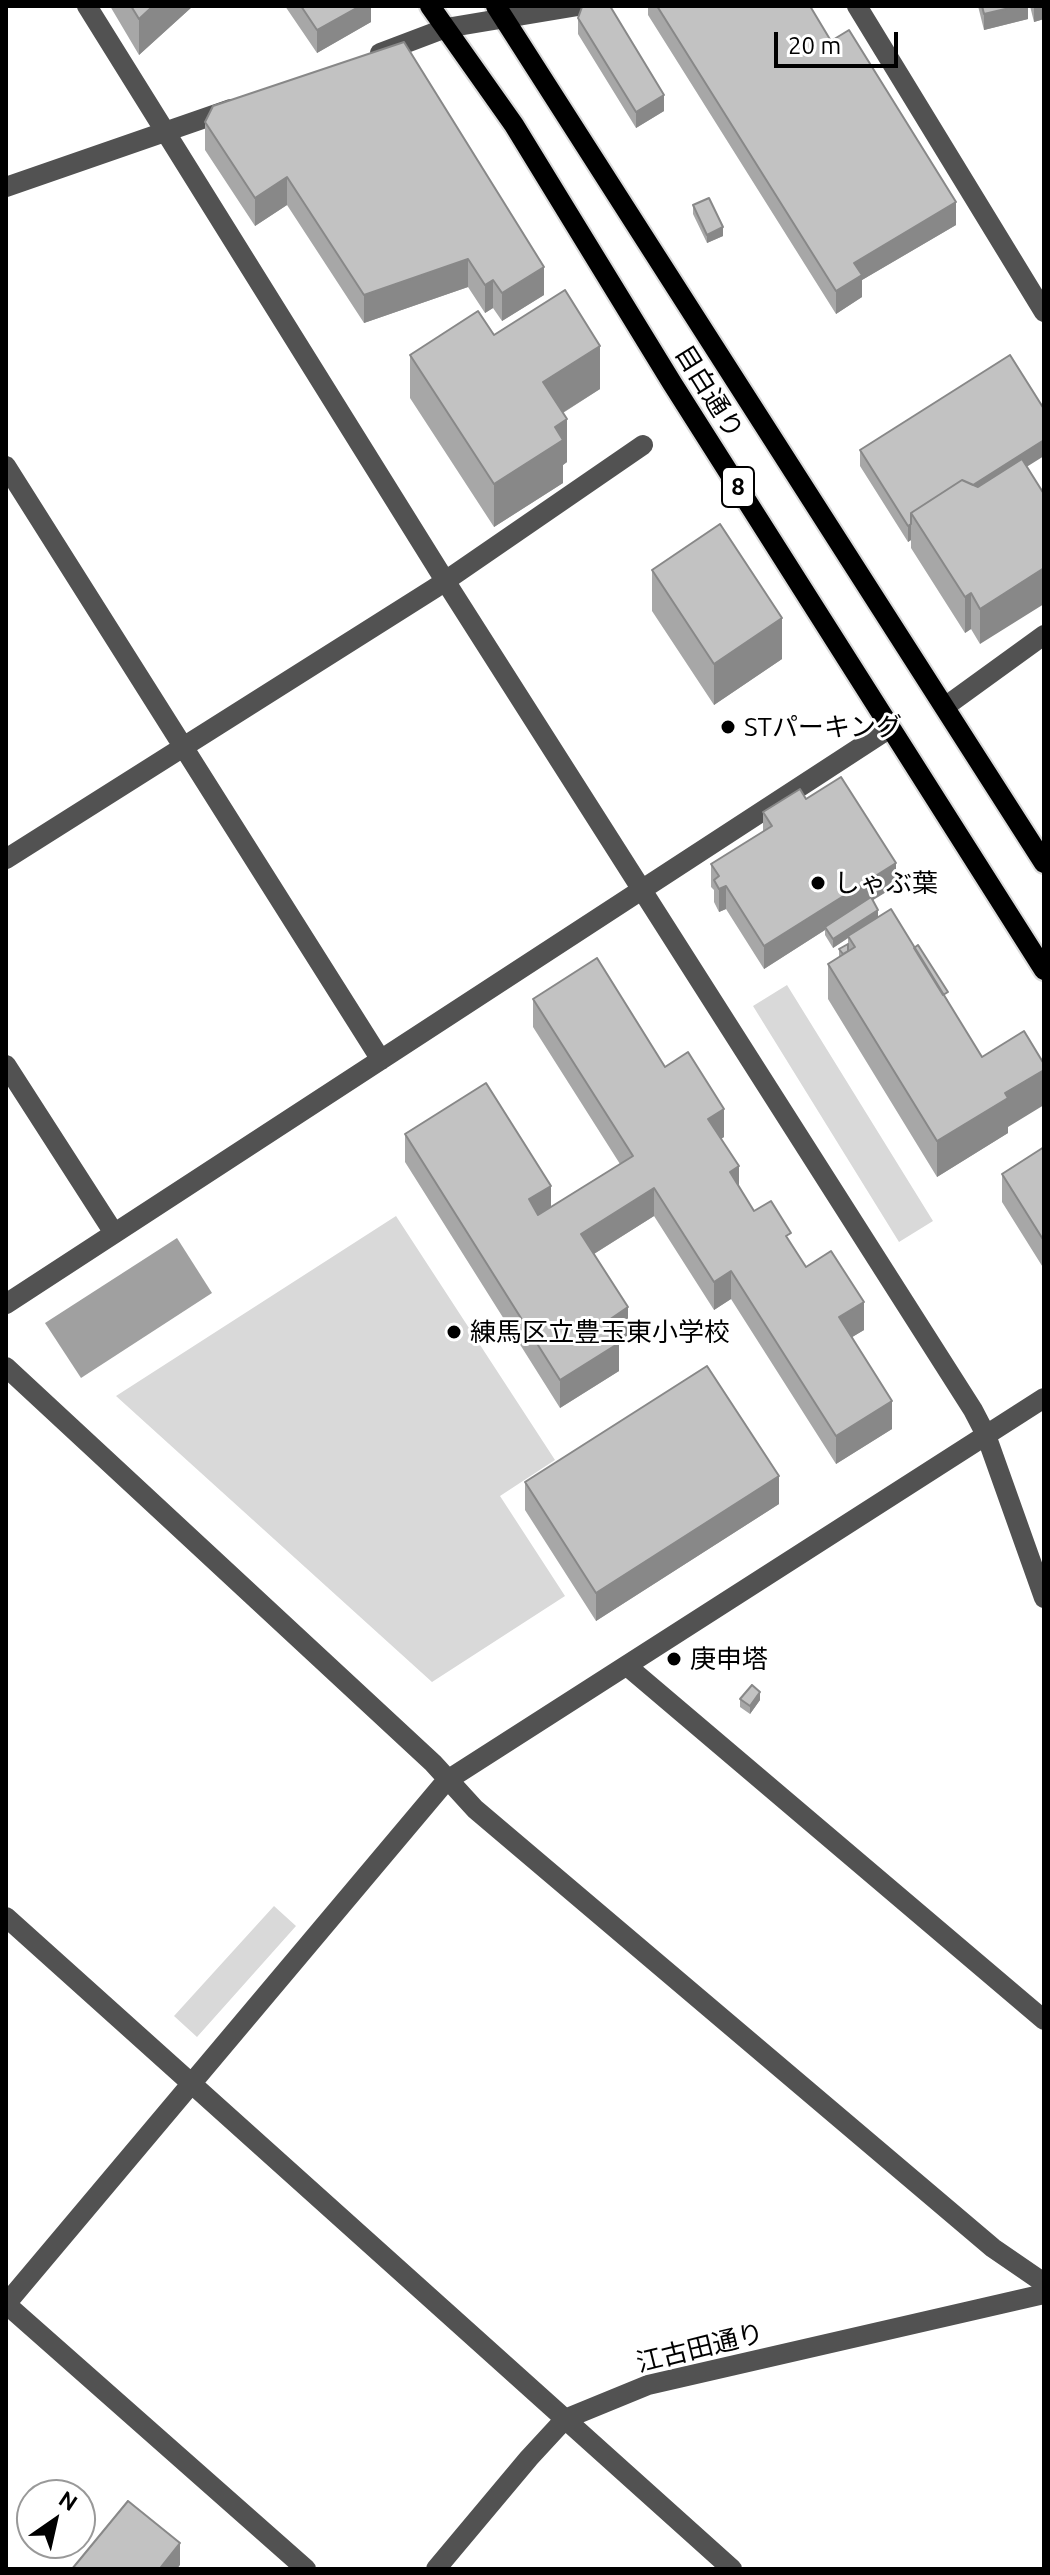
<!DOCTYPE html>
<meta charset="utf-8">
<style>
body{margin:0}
#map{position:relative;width:1050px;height:2575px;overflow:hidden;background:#fff;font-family:Ubuntu,sans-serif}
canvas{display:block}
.frame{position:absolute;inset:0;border:8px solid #000;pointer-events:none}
.north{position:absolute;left:16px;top:2479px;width:80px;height:80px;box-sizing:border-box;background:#fff;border:2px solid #999;border-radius:50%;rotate:34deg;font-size:22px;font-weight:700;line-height:32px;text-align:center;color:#000}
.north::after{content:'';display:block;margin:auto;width:28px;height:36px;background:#000;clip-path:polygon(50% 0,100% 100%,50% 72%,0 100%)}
.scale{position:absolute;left:774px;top:32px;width:124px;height:36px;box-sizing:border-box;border:4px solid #000;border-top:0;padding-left:10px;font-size:24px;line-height:28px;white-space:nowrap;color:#000;-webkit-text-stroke:6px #fff;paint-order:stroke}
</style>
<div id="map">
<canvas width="1050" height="2575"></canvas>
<div class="frame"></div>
<div class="north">N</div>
<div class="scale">20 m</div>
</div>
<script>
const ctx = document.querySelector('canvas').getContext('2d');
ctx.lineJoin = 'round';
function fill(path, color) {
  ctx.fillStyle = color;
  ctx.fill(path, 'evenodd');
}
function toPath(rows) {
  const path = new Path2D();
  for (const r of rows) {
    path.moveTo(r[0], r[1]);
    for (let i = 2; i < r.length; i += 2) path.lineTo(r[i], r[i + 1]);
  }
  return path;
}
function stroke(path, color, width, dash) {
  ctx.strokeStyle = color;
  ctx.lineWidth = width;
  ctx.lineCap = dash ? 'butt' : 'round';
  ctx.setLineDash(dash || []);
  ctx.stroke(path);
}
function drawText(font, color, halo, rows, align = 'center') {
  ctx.font = font + ' Ubuntu,"Noto Sans JP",sans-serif';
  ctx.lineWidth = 6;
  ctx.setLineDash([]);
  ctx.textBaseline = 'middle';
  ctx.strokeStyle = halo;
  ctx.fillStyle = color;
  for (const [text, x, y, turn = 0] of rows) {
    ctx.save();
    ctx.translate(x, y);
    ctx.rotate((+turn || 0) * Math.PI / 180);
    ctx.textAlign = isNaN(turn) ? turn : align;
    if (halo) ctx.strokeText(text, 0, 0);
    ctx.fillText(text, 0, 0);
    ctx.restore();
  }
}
const green = toPath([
 [787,985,933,1221,899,1242,753,1006],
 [396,1216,555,1460,500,1496,565,1596,432,1682,116,1396],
 [274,1906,296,1926,197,2037,174,2016]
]);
const water = toPath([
 [177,1238,212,1293,81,1378,45,1323]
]);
const minor = toPath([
 [87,6,444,579,973,1410,986,1435,1044,1598],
 [857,6,1044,312],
 [380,53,446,28,578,6],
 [6,187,231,109],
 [6,466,381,1060],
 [946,706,1044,635],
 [6,859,435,588,643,445],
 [6,1065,114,1233],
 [6,1304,890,728],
 [6,1367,433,1763,475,1809,993,2248,1044,2283],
 [627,1666,1044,2020],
 [6,1917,732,2569],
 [6,2304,446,1781,1044,1398],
 [6,2304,306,2569],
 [436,2569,529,2458,565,2419,648,2385,1044,2294]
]);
const major = toPath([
 [430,6,514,125,672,383,1044,970],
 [496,6,1044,863]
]);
const wall = toPath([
 [110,6,193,6,139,55],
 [285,6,371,6,371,22,317,53],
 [648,6,810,6,831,41,956,225,862,280,862,297,836,314,648,15],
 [978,6,1028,6,1028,19,984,30],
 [1030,6,1044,6,1044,19,1034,22],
 [578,18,664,111,636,128,578,34],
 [205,122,544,295,502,321,493,308,485,313,468,287,364,323,287,205,255,226,205,150],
 [693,205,723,236,707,243,693,214],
 [410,355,600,389,563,413,567,462,563,465,563,483,494,527,410,398],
 [860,450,1027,467,980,644,971,629,965,633,911,548,911,540,908,542,860,466],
 [652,570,782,659,714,705,652,611],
 [806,799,896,886,872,900,878,917,948,1000,947,1001,1008,1127,1008,1133,937,1177,828,999,828,964,839,957,839,949,848,944,848,938,833,948,825,935,825,930,764,969,726,909,719,912,714,902,714,890,711,887,711,864,763,832,763,812],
 [533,999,665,1067,724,1137,721,1139,739,1186,754,1211,791,1244,806,1267,864,1330,852,1337,892,1429,836,1464,731,1299,714,1310,654,1216,594,1254,628,1335,618,1342,619,1371,560,1408,405,1162,405,1134,551,1207,620,1164,533,1027],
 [1044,1147,1044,1269,1002,1202,1002,1174],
 [525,1482,779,1504,596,1621,525,1510],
 [740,1699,760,1700,750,1714,740,1707]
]);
const shadedWall = toPath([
 [153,6,193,6,139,55,139,19],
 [360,6,371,6,371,22,317,53,317,30],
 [1018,6,1028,6,1028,19,984,30,984,14],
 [1034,6,1044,6,1044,19,1034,22],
 [664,95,664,111,636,128,636,112],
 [287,177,287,205,255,226,255,198],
 [956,202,956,225,862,280,862,297,836,314,836,291,854,263],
 [723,227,723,236,707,243,707,235],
 [468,259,468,287,364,323,364,295],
 [544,267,544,295,502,321,502,293],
 [493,280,493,308,485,313,485,285],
 [600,346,600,389,543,425,543,382],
 [567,419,567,462,563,465,563,483,494,527,494,484,555,427],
 [1044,440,1044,456,923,532,916,521],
 [911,524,911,540,908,542,908,526],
 [1044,568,1044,604,980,644,980,609],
 [971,593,971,629,965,633,965,597],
 [782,618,782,659,714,705,714,664],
 [896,863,896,886,826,929,825,927,825,930,764,969,764,946],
 [726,886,726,909,719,912,719,889],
 [878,910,878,918,833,948,833,939],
 [1044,1070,1044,1105,1008,1127,1008,1133,937,1177,937,1141,1005,1093],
 [724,1109,724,1137,708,1147,708,1119],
 [739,1166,739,1194,730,1172],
 [551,1186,551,1214,529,1227,529,1199],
 [654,1188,654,1216,581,1262,581,1234],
 [731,1271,731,1299,714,1310,714,1282],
 [864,1302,864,1330,839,1345,839,1317],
 [628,1307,628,1335,606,1350,606,1322],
 [619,1343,619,1371,560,1408,560,1380],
 [892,1401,892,1429,836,1464,836,1436],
 [779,1476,779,1504,596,1621,596,1593],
 [760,1692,760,1700,750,1714,750,1706],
 [180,2543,180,2565,177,2569,161,2569,161,2567]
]);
const building = toPath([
 [131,6,153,6,139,19,131,6],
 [301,6,360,6,317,30,301,6],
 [589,6,610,6,664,95,636,112,578,18,582,7,589,6],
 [657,6,810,6,831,41,849,30,956,202,854,263,862,275,836,291,657,6],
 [982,6,1018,6,984,14,982,6],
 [404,42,544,267,502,293,493,280,485,285,468,259,364,295,287,177,255,198,205,122,213,106,404,42],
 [709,198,723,227,707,235,693,205,709,198],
 [565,290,600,346,543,382,567,419,555,427,563,440,494,484,410,355,478,311,494,335,565,290],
 [1010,355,1044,409,1044,440,973,485,962,480,911,513,911,524,908,526,860,450,1010,355],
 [1022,459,1044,494,1044,568,980,609,971,593,965,597,911,513,962,480,978,487,1022,459],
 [720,524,782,618,714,664,652,570,720,524],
 [841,777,896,863,764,946,726,886,719,889,714,880,719,876,711,864,772,826,763,812,800,789,806,799,841,777],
 [871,897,878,910,833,939,825,927,871,897],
 [891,909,982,1057,1024,1031,1044,1064,1044,1070,1005,1093,1008,1098,937,1141,828,964,855,947,848,936,891,909],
 [848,944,848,951,843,954,839,949,848,944],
 [918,945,948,992,943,995,914,948,918,945],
 [597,958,665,1067,688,1052,724,1109,708,1119,739,1166,730,1172,754,1211,771,1201,791,1233,786,1236,806,1267,831,1251,864,1302,839,1317,892,1401,836,1436,731,1271,714,1282,654,1188,581,1234,628,1307,606,1322,619,1343,560,1380,405,1134,486,1083,551,1186,529,1199,538,1215,633,1156,533,999,597,958],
 [1044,1147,1044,1241,1002,1174,1044,1147],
 [707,1366,779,1476,596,1593,525,1482,707,1366],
 [752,1685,760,1692,750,1706,740,1699,752,1685],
 [128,2501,180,2543,161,2567,163,2569,72,2569,128,2501]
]);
const markers = [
 [728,727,8,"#000"],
 [818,883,8,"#000"],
 [454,1332,8,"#000"],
 [674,1659,8,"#000"]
];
const shields = [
 [738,487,32]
];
const shieldNames = [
 ["8",738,487]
];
const streetNames = [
 ["目白通り",709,392,58],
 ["江古田通り",700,2348,-14]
];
const poiNames = [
 ["STパーキング",744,727],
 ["しゃぶ葉",834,883],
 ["練馬区立豊玉東小学校",470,1332],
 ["庚申塔",690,1659]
];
fill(green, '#d9d9d9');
fill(water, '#a0a0a0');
stroke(major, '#dbdbdb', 24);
stroke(minor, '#525252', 20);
stroke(major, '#000', 20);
fill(wall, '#a7a7a7');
fill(shadedWall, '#888');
fill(building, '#c2c2c2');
stroke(building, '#888', 2);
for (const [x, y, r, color] of markers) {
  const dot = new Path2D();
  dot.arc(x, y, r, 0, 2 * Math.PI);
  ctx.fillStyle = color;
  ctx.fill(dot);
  stroke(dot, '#fff', 3);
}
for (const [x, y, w] of shields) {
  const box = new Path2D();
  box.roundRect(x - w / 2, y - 20, w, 40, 6);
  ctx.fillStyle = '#fff';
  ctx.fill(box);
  stroke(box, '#000', 2);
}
drawText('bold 24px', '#000', null, shieldNames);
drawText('26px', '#000', '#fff', streetNames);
drawText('26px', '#000', '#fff', poiNames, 'left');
</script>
